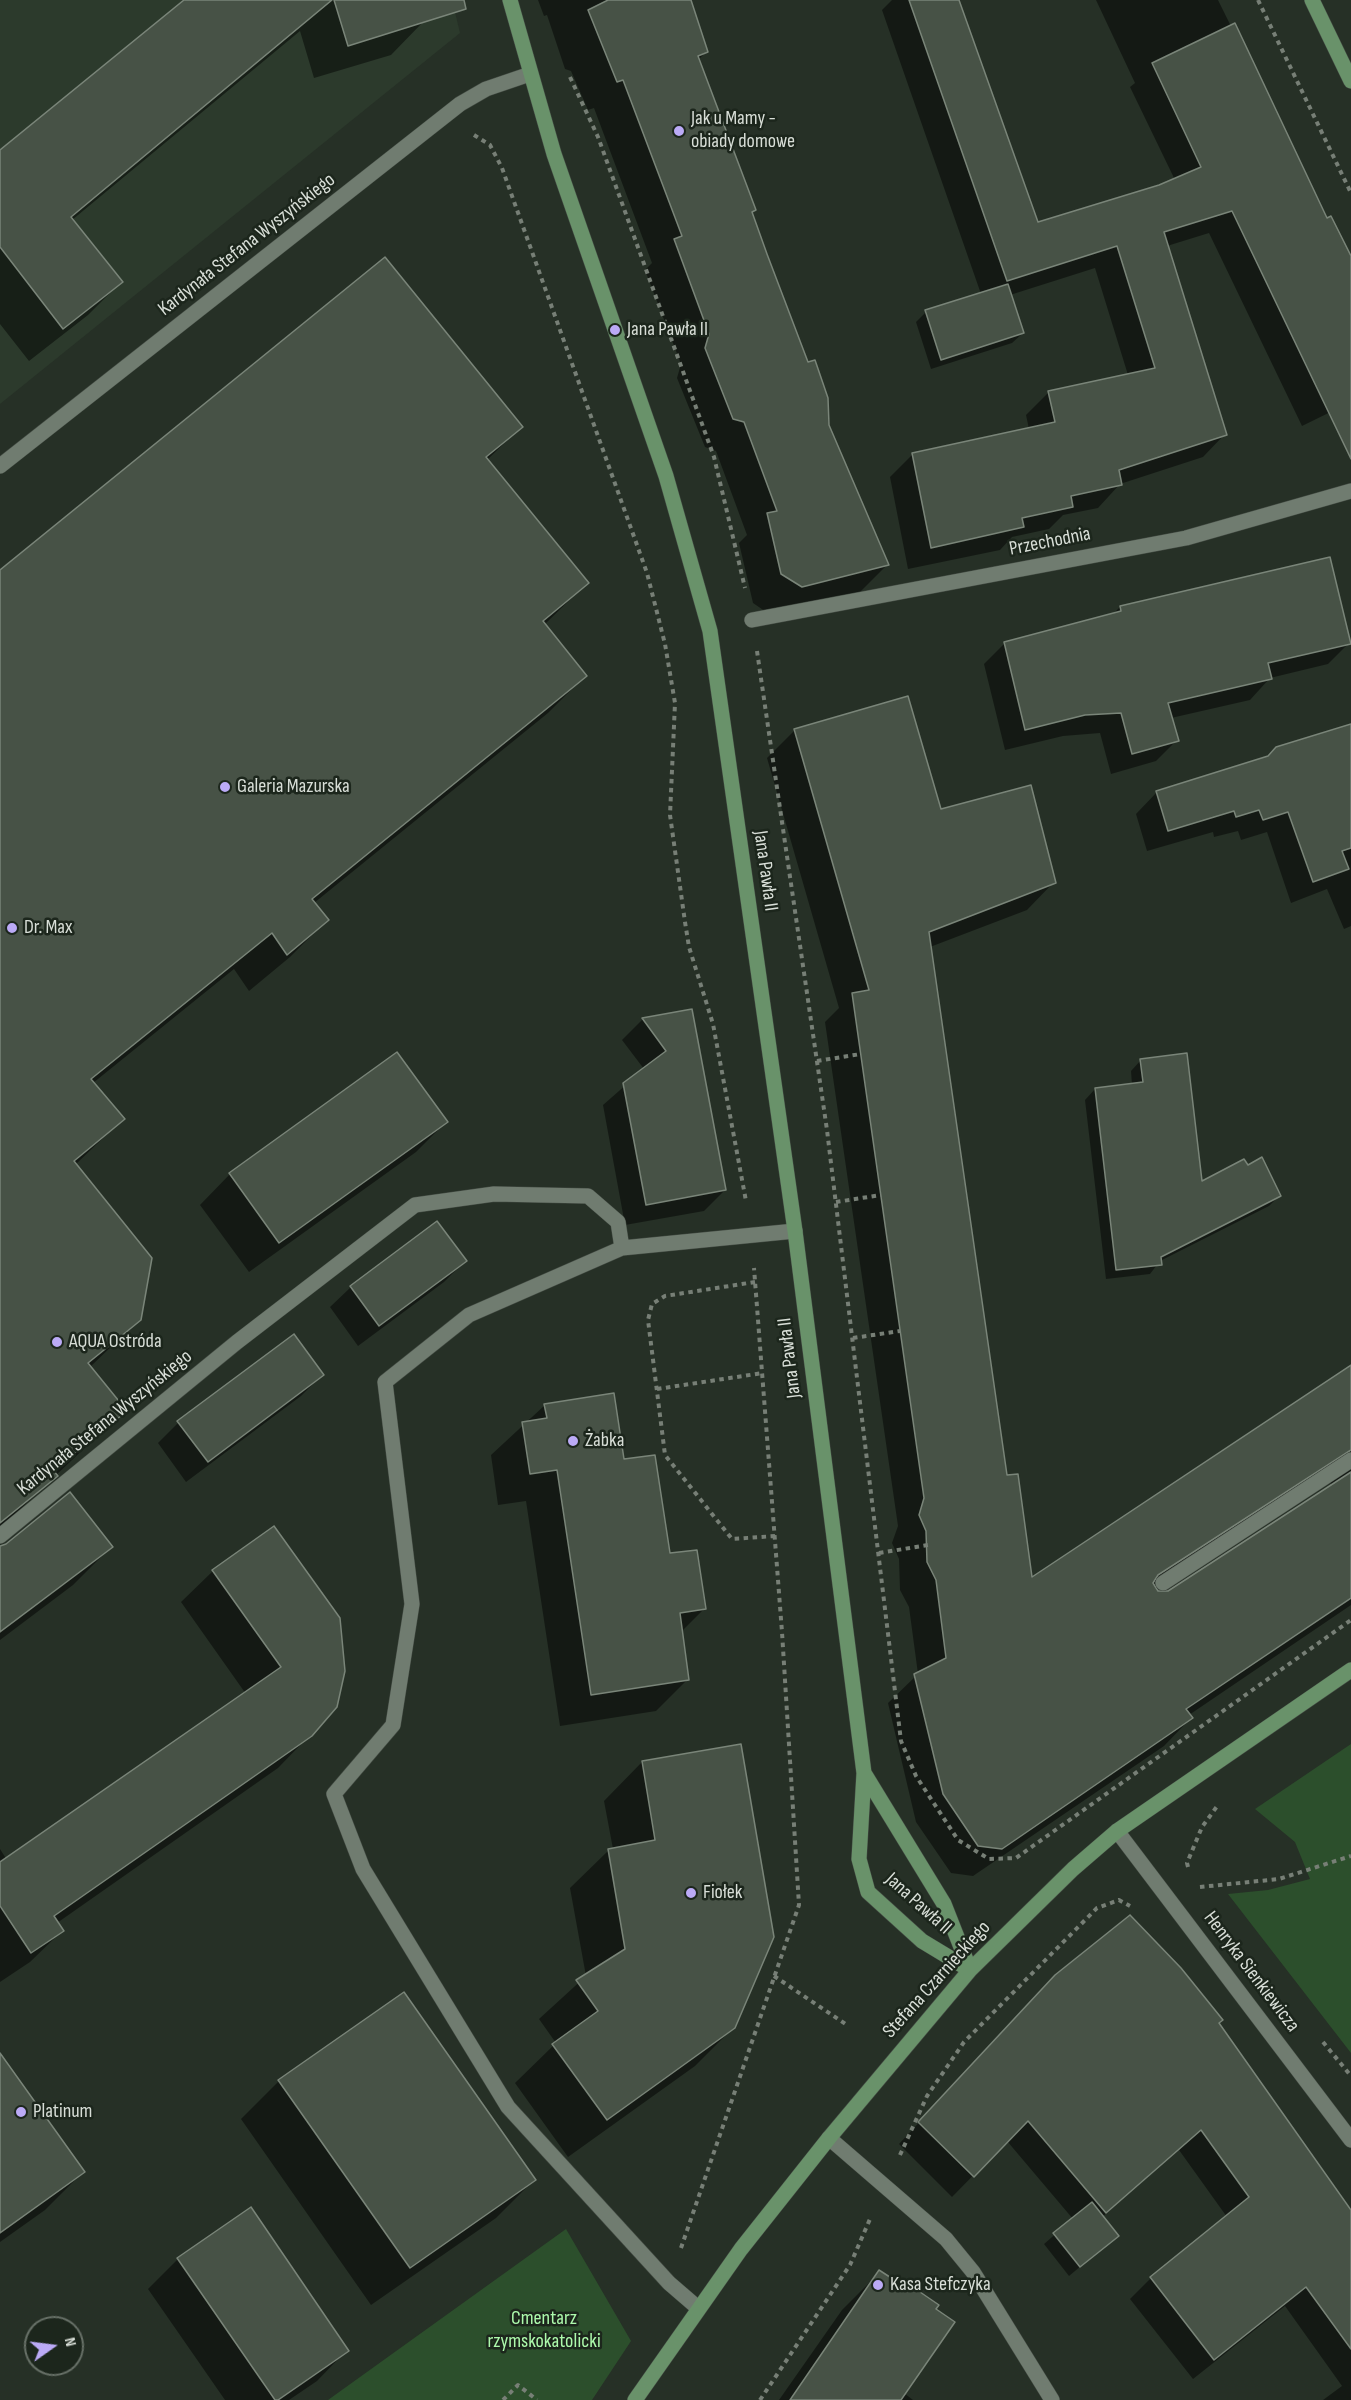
<!DOCTYPE html>
<meta charset="utf-8">
<style>
body{margin:0}
#map{position:relative;width:1351px;height:2400px;overflow:hidden;background:#263026;font-family:"Sofia Sans Condensed",sans-serif}
canvas{display:block}
.north{position:absolute;left:24px;top:2316px;width:60px;height:60px;box-sizing:border-box;background:#1c261c;border:2px solid #677067;border-radius:50%;rotate:76deg;font-size:16px;font-weight:700;line-height:24px;text-align:center;color:#d8ded7}
.north::after{content:'';display:block;margin:auto;width:21px;height:27px;background:#bbaaf6;clip-path:polygon(50% 0,100% 100%,50% 72%,0 100%)}
</style>
<div id="map">
<canvas width="1351" height="2400"></canvas>
<div class="north">N</div>
</div>
<script>
const ctx = document.querySelector('canvas').getContext('2d');
ctx.lineJoin = 'round';
function fill(path, color) {
  ctx.fillStyle = color;
  ctx.fill(path, 'evenodd');
}
function toPath(rows) {
  const path = new Path2D();
  for (const r of rows) {
    path.moveTo(r[0], r[1]);
    for (let i = 2; i < r.length; i += 2) path.lineTo(r[i], r[i + 1]);
  }
  return path;
}
function stroke(path, color, width, dash) {
  ctx.strokeStyle = color;
  ctx.lineWidth = width;
  ctx.lineCap = dash ? 'butt' : 'round';
  ctx.setLineDash(dash || []);
  ctx.stroke(path);
}
function drawText(font, color, halo, rows, align = 'center') {
  ctx.font = font + ' "Sofia Sans Condensed",sans-serif';
  ctx.lineWidth = 5;
  ctx.setLineDash([]);
  ctx.textBaseline = 'middle';
  ctx.strokeStyle = halo;
  ctx.fillStyle = color;
  for (const [text, x, y, turn = 0] of rows) {
    ctx.save();
    ctx.translate(x, y);
    ctx.rotate((+turn || 0) * Math.PI / 180);
    ctx.textAlign = isNaN(turn) ? turn : align;
    if (halo) ctx.strokeText(text, 0, 0);
    ctx.fillText(text, 0, 0);
    ctx.restore();
  }
}
const built = toPath([
 [0,0,452,0,460,33,0,404]
]);
const green = toPath([
 [1351,1744,1351,2053,1228,1894,1268,1890,1310,1879,1295,1842,1255,1809],
 [566,2229,631,2341,592,2400,328,2400]
]);
const shadow = toPath([
 [187,0,417,0,424,21,391,55,314,78,300,31,72,220,121,282,88,315,29,361,0,324,0,152],
 [538,0,690,0,707,51,698,60,755,210,751,213,828,425,888,564,859,593,772,616,753,603,739,543,747,535,716,451,705,447,677,378,681,364,645,270,652,263,594,108,588,110,571,71,565,69,547,15,544,16],
 [892,0,958,0,1037,224,1175,180,1130,87,1135,83,1096,0,1218,0,1327,220,1351,259,1351,402,1302,426,1209,233,1167,246,1225,434,1203,457,1120,484,1098,508,1063,515,1049,529,1012,537,1000,550,908,569,890,477,913,454,1029,429,1026,415,1049,392,1128,375,1095,268,1010,295,1023,333,1012,343,931,369,916,322,926,312,981,294,882,10],
 [521,427,487,460,587,583,544,625,585,676,548,713,314,903,327,920,290,957,249,991,234,969,93,1083,123,1119,75,1165,140,1319,90,1367,125,1410,0,1528,0,572],
 [1120,607,1349,643,1328,664,1270,678,1250,700,1171,718,1177,740,1156,761,1111,774,1100,733,1063,736,1005,750,984,664,1005,643,1112,615],
 [1351,726,1351,926,1344,929,1327,889,1291,903,1267,832,1241,840,1238,831,1214,837,1213,832,1147,851,1136,814,1157,792,1267,758],
 [795,730,939,810,1054,882,1027,910,930,947,1006,1477,1031,1579,1351,1367,1351,1605,1189,1715,1191,1718,1164,1746,973,1876,951,1873,916,1822,888,1703,918,1674,909,1607,900,1590,899,1559,892,1543,898,1526,825,1022,839,1008,767,758],
 [1317,1479,1328,1479,1332,1486,1169,1593,1163,1594,1154,1590,1153,1586],
 [691,1010,725,1190,704,1211,625,1225,603,1105,644,1069,622,1040,643,1019],
 [1141,1060,1200,1183,1247,1167,1280,1195,1269,1206,1160,1261,1150,1274,1106,1279,1085,1100,1095,1089,1132,1085,1131,1071],
 [446,1122,416,1152,249,1272,200,1205,230,1174],
 [465,1261,444,1282,358,1346,330,1307,351,1287],
 [322,1375,301,1396,186,1482,158,1443,178,1423],
 [545,1405,622,1461,668,1555,704,1609,681,1632,688,1679,656,1711,560,1726,526,1501,498,1505,491,1455],
 [274,1528,310,1735,278,1768,57,1923,62,1931,30,1962,0,1982,0,1849,7,1860,246,1694,181,1602,213,1571],
 [0,1546,6,1545,111,1547,73,1585,0,1640],
 [642,1762,734,2027,695,2066,568,2157,515,2083,556,2043,539,2019,586,1976,570,1888,609,1850,613,1849,604,1801],
 [403,1994,534,2180,496,2218,371,2305,241,2119,279,2081],
 [1035,1998,1217,2023,1351,2213,1351,2400,1323,2400,1342,2386,1285,2306,1193,2379,1130,2299,1151,2278,1227,2217,1179,2150,1102,2217,1117,2236,1069,2276,1044,2244,1073,2219,1007,2141,952,2197,899,2144],
 [0,2056,83,2172,45,2210,0,2242],
 [178,2259,347,2350,317,2381,289,2400,225,2400,148,2289],
 [880,2272,904,2393,913,2400,779,2400,842,2310]
]);
const building = toPath([
 [184,0,332,0,71,217,123,282,63,329,0,247,0,150,184,0],
 [334,0,464,0,466,9,348,46,334,0],
 [608,0,691,0,708,52,698,56,756,210,752,212,767,254,808,362,815,360,828,398,829,425,889,565,802,587,781,574,767,513,777,511,744,422,733,419,705,348,709,334,674,239,682,236,623,80,617,82,588,10,608,0],
 [909,0,959,0,1038,222,1159,185,1201,167,1152,63,1235,23,1327,218,1331,216,1351,256,1351,459,1232,211,1164,232,1227,435,1119,470,1122,485,1071,496,1073,507,1022,518,1024,527,931,548,912,453,1055,422,1048,391,1155,368,1117,246,1007,281,909,0],
 [385,257,523,427,486,457,589,583,543,621,587,676,312,899,329,920,287,955,272,933,91,1079,125,1119,74,1161,152,1258,141,1320,88,1363,127,1411,53,1470,58,1476,0,1523,0,570,385,257],
 [1008,284,1024,333,941,360,925,310,1008,284],
 [1330,557,1351,644,1268,663,1272,679,1168,703,1179,741,1132,754,1121,713,1085,715,1025,730,1004,642,1121,611,1120,606,1330,557],
 [908,696,941,809,1031,785,1056,883,929,932,1007,1475,1018,1474,1032,1577,1351,1365,1351,1450,1158,1575,1153,1583,1158,1591,1168,1591,1351,1472,1351,1598,1186,1709,1193,1718,1002,1849,978,1846,943,1794,914,1674,946,1658,936,1580,927,1562,926,1531,919,1515,924,1498,852,993,869,990,794,729,908,696],
 [1351,724,1351,848,1342,851,1349,869,1313,882,1288,812,1263,820,1259,810,1236,817,1234,811,1168,831,1156,791,1268,756,1276,747,1351,724],
 [692,1009,726,1190,646,1205,623,1083,666,1051,642,1018,692,1009],
 [397,1052,448,1122,279,1243,229,1173,397,1052],
 [1187,1053,1202,1181,1244,1159,1248,1165,1262,1157,1281,1196,1161,1257,1162,1265,1116,1270,1095,1088,1143,1082,1140,1059,1187,1053],
 [437,1221,467,1261,379,1326,350,1286,437,1221],
 [294,1334,324,1375,208,1462,177,1421,294,1334],
 [614,1393,624,1459,655,1455,670,1553,697,1550,706,1609,680,1613,689,1680,591,1695,557,1470,530,1474,522,1422,547,1418,544,1404,614,1393],
 [70,1492,113,1547,0,1632,0,1546,6,1544,70,1492],
 [274,1526,340,1618,345,1671,337,1707,312,1736,54,1916,64,1931,31,1953,0,1906,0,1862,281,1667,212,1570,274,1526],
 [741,1744,774,1937,735,2028,607,2120,552,2044,598,2011,576,1980,625,1949,608,1849,655,1840,642,1761,741,1744],
 [1130,1915,1181,1968,1223,2020,1219,2023,1351,2210,1351,2349,1306,2287,1214,2360,1150,2277,1249,2197,1201,2130,1106,2213,1028,2121,974,2177,918,2122,1055,1975,1130,1915],
 [404,1992,536,2180,410,2268,278,2080,404,1992],
 [0,2053,85,2172,0,2233,0,2053],
 [1092,2202,1119,2236,1080,2267,1053,2233,1092,2202],
 [251,2207,349,2351,278,2400,275,2400,177,2258,251,2207],
 [879,2270,899,2283,901,2279,939,2305,936,2309,955,2322,901,2400,790,2400,879,2270]
]);
const path = toPath([
 [1258,0,1351,193],
 [570,77,598,137,714,457,745,588],
 [474,135,490,145,502,168,647,573,665,644,675,703,670,815,685,922,689,947,713,1024,746,1201],
 [757,651,827,1130,901,1741,916,1776,958,1840,989,1859,1016,1858,1351,1620],
 [817,1061,861,1054],
 [836,1202,881,1195],
 [755,1282,665,1296,652,1304,648,1320,665,1455,732,1539,775,1536],
 [853,1338,900,1331],
 [657,1389,763,1373],
 [879,1553,928,1545],
 [1188,1867,1187,1863,1202,1827,1218,1805],
 [1200,1887,1279,1879,1351,1856],
 [774,1976,847,2025],
 [1323,2042,1351,2076],
 [900,2155,927,2096,964,2042,1097,1908,1119,1900,1130,1906],
 [681,2248,799,1905,782,1632,754,1268],
 [503,2400,518,2385,537,2400],
 [760,2400,850,2265,870,2219]
]);
const lane = toPath([
 [0,1536,237,1342,415,1205,494,1194,588,1196,618,1222,622,1248],
 [1163,1583,1351,1460],
 [829,2138,946,2239,973,2272,1052,2400],
 [698,2308,669,2283,508,2107,363,1869,334,1794,393,1725,412,1604,385,1382,469,1315,622,1248,795,1231]
]);
const street = toPath([
 [0,466,460,104,486,89,530,74],
 [752,620,1186,538,1351,491],
 [1117,1831,1351,2140]
]);
const secondary = toPath([
 [510,0,554,154,666,476,710,631,795,1231,864,1773,859,1859,868,1892,922,1941,970,1970],
 [1312,0,1351,81],
 [864,1773,944,1904,970,1970],
 [635,2400,741,2249,829,2138,970,1970,1073,1869,1117,1831,1351,1670]
]);
const markers = [
 [679,131,6,"#bbaaf6"],
 [615,330,6,"#bbaaf6"],
 [225,787,6,"#bbaaf6"],
 [12,928,6,"#bbaaf6"],
 [57,1342,6,"#bbaaf6"],
 [573,1441,6,"#bbaaf6"],
 [691,1893,6,"#bbaaf6"],
 [21,2112,6,"#bbaaf6"],
 [878,2285,6,"#bbaaf6"]
];
const poiNames = [
 ["Jak u Mamy -",691,119],
 ["obiady domowe",691,142],
 ["Jana Pawła II",627,330],
 ["Galeria Mazurska",237,787],
 ["Dr. Max",24,928],
 ["AQUA Ostróda",69,1342],
 ["Żabka",585,1441],
 ["Fiołek",703,1893],
 ["Platinum",33,2112],
 ["Kasa Stefczyka",890,2285]
];
const streetNames = [
 ["Kardynała Stefana Wyszyńskiego",247,245,-38],
 ["Przechodnia",1050,542,-11],
 ["Jana Pawła II",765,871,82],
 ["Jana Pawła II",790,1358,-97],
 ["Kardynała Stefana Wyszyńskiego",105,1423,-39],
 ["Jana Pawła II",918,1904,42],
 ["Henryka Sienkiewicza",1251,1972,53],
 ["Stefana Czarnieckiego",937,1980,-48]
];
const parkNames = [
 ["Cmentarz",544,2319],
 ["rzymskokatolicki",544,2342]
];
fill(built, '#2c3a2c');
fill(green, '#2c4f2c');
fill(shadow, '#0007');
fill(building, '#475246');
stroke(building, '#7a8579', 1.5);
stroke(lane, '#434b43', 16);
stroke(street, '#434b43', 16);
stroke(secondary, '#434b43', 16);
stroke(path, '#777f76', 4, [4.5, 4.5]);
stroke(lane, '#707c70', 15);
stroke(street, '#707c70', 15);
stroke(secondary, '#69926a', 15);
for (const [x, y, r, color] of markers) {
  const dot = new Path2D();
  dot.arc(x, y, r, 0, 2 * Math.PI);
  ctx.fillStyle = color;
  ctx.fill(dot);
  stroke(dot, '#1c261c', 2);
}
drawText('20px', '#d8ded7', '#1c261c', poiNames, 'left');
drawText('20px', '#d8ded7', '#1c261c', streetNames);
drawText('20px', '#adfaac', '#1c261c', parkNames);
</script>
